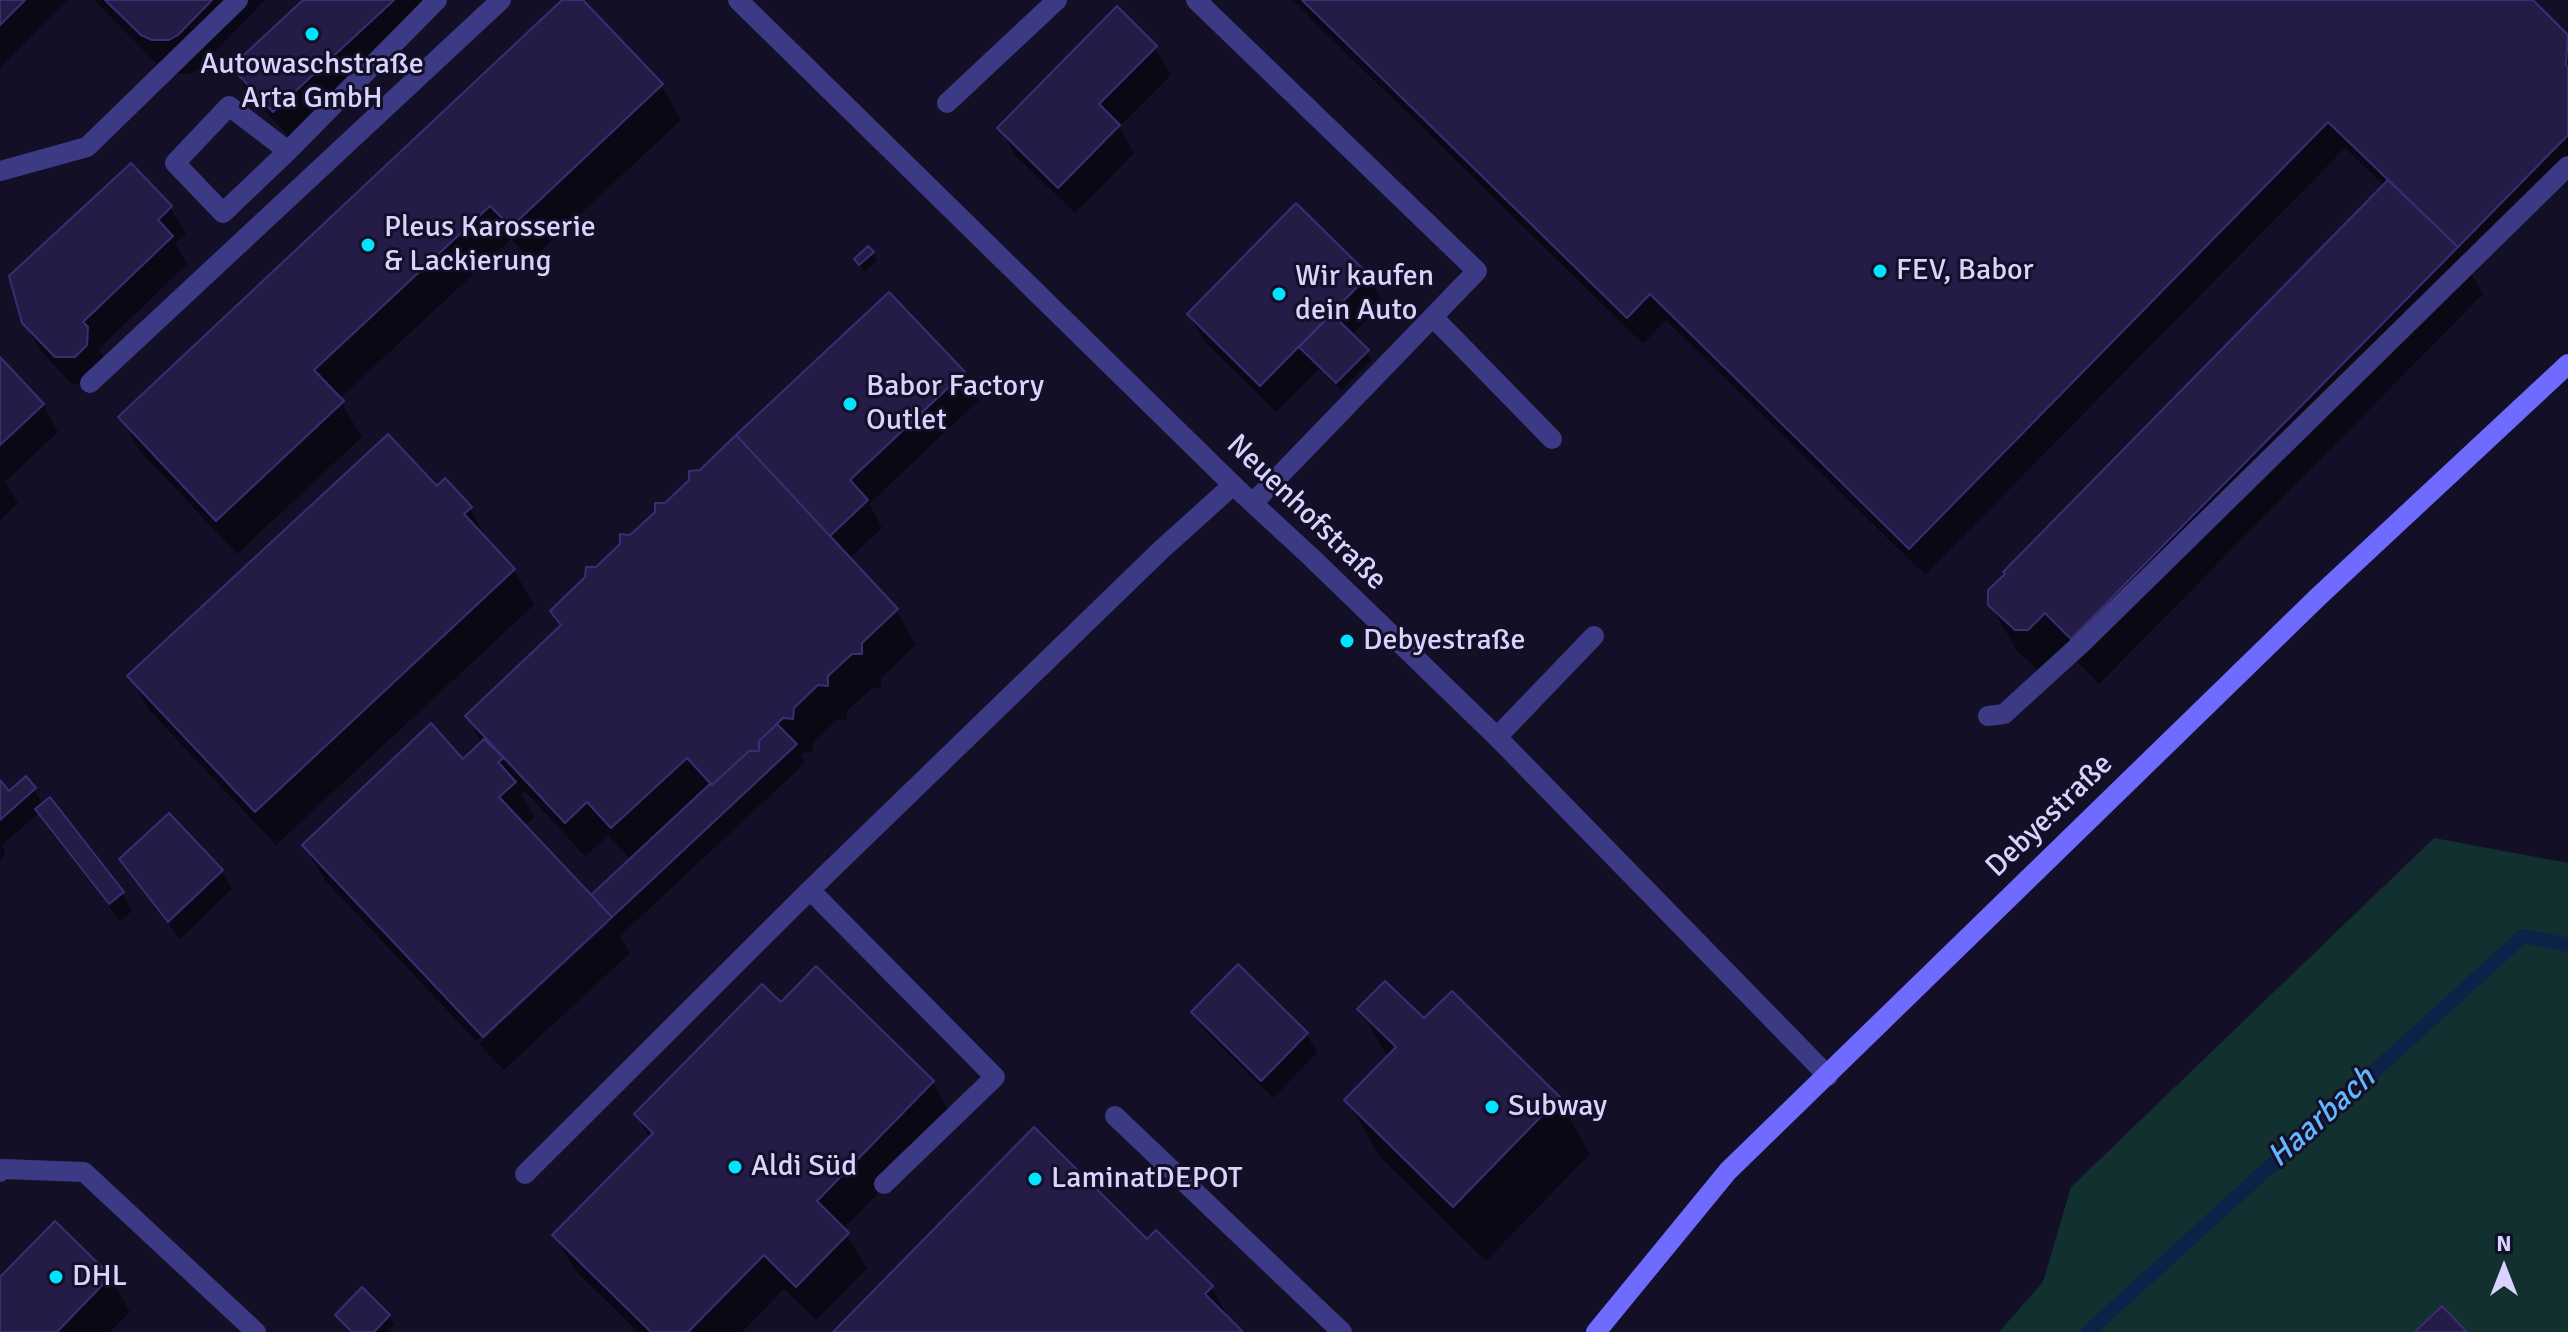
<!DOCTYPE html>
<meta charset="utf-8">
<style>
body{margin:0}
#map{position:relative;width:2568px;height:1332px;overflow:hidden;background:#130f26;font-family:Signika,sans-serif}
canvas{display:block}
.north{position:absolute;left:2464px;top:1228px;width:80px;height:80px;-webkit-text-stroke:6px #130f26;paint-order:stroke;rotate:0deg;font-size:22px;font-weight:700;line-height:32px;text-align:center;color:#d9d4ff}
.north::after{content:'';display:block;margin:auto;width:28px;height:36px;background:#d9d4ff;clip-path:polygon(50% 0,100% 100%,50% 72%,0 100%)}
</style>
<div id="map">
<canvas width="2568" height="1332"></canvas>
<div class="north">N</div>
</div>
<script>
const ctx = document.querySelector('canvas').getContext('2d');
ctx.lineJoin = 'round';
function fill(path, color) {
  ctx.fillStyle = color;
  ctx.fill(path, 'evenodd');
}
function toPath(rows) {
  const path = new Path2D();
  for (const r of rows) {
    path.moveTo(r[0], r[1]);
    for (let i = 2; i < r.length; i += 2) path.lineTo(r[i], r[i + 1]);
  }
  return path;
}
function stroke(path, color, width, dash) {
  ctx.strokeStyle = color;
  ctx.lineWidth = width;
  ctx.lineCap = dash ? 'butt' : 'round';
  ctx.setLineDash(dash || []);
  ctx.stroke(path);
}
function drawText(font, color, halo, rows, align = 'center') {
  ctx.font = font + ' Signika,sans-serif';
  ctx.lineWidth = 6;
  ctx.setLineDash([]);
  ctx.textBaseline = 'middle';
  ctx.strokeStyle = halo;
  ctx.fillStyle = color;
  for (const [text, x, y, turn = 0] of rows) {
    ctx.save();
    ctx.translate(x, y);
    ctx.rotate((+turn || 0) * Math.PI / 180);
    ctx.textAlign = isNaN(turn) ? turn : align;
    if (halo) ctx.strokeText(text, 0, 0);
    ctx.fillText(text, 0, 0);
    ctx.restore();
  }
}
const green = toPath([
 [2434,838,2568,863,2568,1332,1999,1332,2043,1282,2071,1187]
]);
const shadow = toPath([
 [0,0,67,0,0,68],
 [94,0,265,0,198,69,189,74,173,74,163,70],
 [306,0,433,0,290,138,249,94,234,68],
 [565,0,580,0,661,85,681,120,531,260,511,239,339,399,362,437,237,554,140,451,120,417],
 [1292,0,2530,0,2568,38,2568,177,2472,275,2483,294,2099,684,2072,657,2043,675,2017,651,1990,604,2385,186,2345,148,1925,575,1666,320,1643,344],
 [1155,48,1171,75,1119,127,1134,153,1075,213,1015,155,1000,128],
 [1296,206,1368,276,1383,303,1351,336,1372,360,1341,391,1319,369,1276,412,1205,342,1189,315],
 [170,207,186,234,175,244,187,264,99,349,103,356,102,372,90,384,72,384,40,350,24,322],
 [872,253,877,261,865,272,856,259],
 [0,360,43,405,58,432,5,482,18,503,0,521],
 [963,373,979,400,869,504,882,528,849,559,896,610,916,645,881,678,881,688,872,688,847,711,846,720,838,719,813,743,812,753,803,752,801,755,805,763,620,936,630,953,504,1070,479,1044,608,924,605,921,476,1041,324,879,305,845,463,762,482,743,467,717,561,628,552,612,701,472],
 [525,791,585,856,608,836,631,860,596,904,524,827,534,817,521,794],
 [437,489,470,508,489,544,514,570,534,605,276,845,150,711,130,677],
 [26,779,44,805,122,893,132,911,120,921,48,828,39,813,3,844,5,855,0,860,0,783,9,793],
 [122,859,221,871,232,889,180,939,132,877],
 [1238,967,1307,1035,1317,1053,1273,1098,1204,1030,1194,1012],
 [816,969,933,1083,952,1117,843,1229,867,1268,816,1320,784,1289,742,1332,638,1332,575,1270,555,1236,650,1139,636,1114,781,1005],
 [1360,1009,1424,1021,1558,1098,1590,1154,1486,1261,1379,1156,1347,1100,1388,1057],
 [55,1224,110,1277,130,1312,110,1332,0,1332,0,1280],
 [1147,1242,1211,1287,1231,1321,1241,1332,836,1332],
 [337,1316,389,1316,394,1324,387,1332,350,1332]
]);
const stream = toPath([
 [2088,1332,2523,936,2568,945]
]);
const building = toPath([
 [0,0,25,0,0,25,0,0],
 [105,0,212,0,178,35,169,40,152,40,141,35,105,0],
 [303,0,394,0,273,112,231,67,303,0],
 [562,0,583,0,663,84,511,227,490,206,314,370,344,401,216,521,118,417,562,0],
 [1302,0,2533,0,2568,35,2566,65,2568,67,2568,135,2458,247,2328,122,1909,549,1650,294,1627,318,1302,0],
 [1117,6,1157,46,1099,104,1120,125,1058,188,997,128,1117,6],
 [131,163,172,206,158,220,173,236,83,322,88,327,87,345,75,357,55,357,22,323,9,276,131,163],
 [2388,180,2458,247,2071,639,2045,613,2028,630,2015,630,1988,605,1988,590,2005,574,2003,572,2388,180],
 [1296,203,1369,275,1260,386,1187,314,1296,203],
 [868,246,874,252,859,265,854,259,868,246],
 [889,292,965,372,850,480,868,500,830,536,736,435,889,292],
 [1332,314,1369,350,1336,383,1299,347,1332,314],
 [0,357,44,404,0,445,0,357],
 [388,434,437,486,445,478,472,507,464,514,515,569,255,812,127,676,388,434],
 [736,435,898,609,862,643,862,654,852,654,828,676,828,686,818,685,794,708,793,719,783,718,759,741,759,751,749,751,712,785,687,758,611,828,587,802,565,823,465,716,561,625,550,611,585,577,586,567,596,567,620,544,620,534,630,535,655,512,655,503,665,503,689,480,689,471,700,470,736,435],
 [431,723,463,759,484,739,504,758,498,762,516,782,499,797,612,917,483,1037,302,845,431,723],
 [777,724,797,744,612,917,591,895,711,783,712,785,749,751,759,751,759,741,777,724],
 [26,776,36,788,0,820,0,780,9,791,26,776],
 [50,797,124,892,109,904,35,809,50,797],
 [169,813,223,870,168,922,119,859,169,813],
 [1238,964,1308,1033,1261,1081,1191,1012,1238,964],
 [816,966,934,1081,817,1201,849,1233,796,1287,764,1255,688,1332,651,1332,552,1235,653,1133,634,1114,762,984,781,1002,816,966],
 [1385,981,1424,1018,1452,991,1560,1097,1453,1207,1344,1100,1396,1047,1357,1009,1385,981],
 [1034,1127,1147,1239,1156,1230,1213,1286,1205,1294,1243,1332,833,1332,1034,1127],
 [55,1221,111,1276,57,1332,0,1332,0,1277,55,1221],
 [362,1287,390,1315,374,1332,352,1332,335,1315,362,1287],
 [2442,1306,2467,1332,2415,1332,2442,1306]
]);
const service = toPath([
 [1196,0,1477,271,1253,503],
 [947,103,1057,0],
 [288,151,229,106,175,163,223,213,288,151,437,0],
 [0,171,87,147,238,0],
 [1433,317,1552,439],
 [90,383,501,0],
 [1988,716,2004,714,2083,642,2568,166],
 [1497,737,1594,636],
 [810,890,995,1077,884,1184],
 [1115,1116,1342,1332],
 [0,1172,3,1169,84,1172,256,1332],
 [525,1174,810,890,1161,550,1233,485]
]);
const tertiary = toPath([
 [738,0,1233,485,1311,557,1497,737,1828,1076]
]);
const secondary = toPath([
 [1596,1332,1728,1171,2318,597,2568,364]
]);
const markers = [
 [312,34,8,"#00e5ff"],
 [368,245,8,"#00e5ff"],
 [1880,271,8,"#00e5ff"],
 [1279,294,8,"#00e5ff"],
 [850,404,8,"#00e5ff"],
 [1347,641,8,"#00e5ff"],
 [1492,1107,8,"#00e5ff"],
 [735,1167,8,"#00e5ff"],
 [1035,1179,8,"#00e5ff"],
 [56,1277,8,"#00e5ff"]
];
const poiNames = [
 ["Autowaschstraße",312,65,"center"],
 ["Arta GmbH",312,99,"center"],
 ["Pleus Karosserie",384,228],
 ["& Lackierung",384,262],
 ["FEV, Babor",1896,271],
 ["Wir kaufen",1295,277],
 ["dein Auto",1295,311],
 ["Babor Factory",866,387],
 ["Outlet",866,421],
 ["Debyestraße",1363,641],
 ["Subway",1508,1107],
 ["Aldi Süd",751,1167],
 ["LaminatDEPOT",1051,1179],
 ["DHL",72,1277]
];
const streetNames = [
 ["Neuenhofstraße",1306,513,44],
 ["Debyestraße",2050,816,-44]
];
const waterNames = [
 ["Haarbach",2322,1118,-42]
];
fill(green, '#12302f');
fill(shadow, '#0007');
stroke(stream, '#0c2248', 14);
fill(building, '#241b47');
stroke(building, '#3b2d73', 2);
stroke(service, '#3d3a85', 20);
stroke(tertiary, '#3d3a85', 20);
stroke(secondary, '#6f6bff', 20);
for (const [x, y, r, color] of markers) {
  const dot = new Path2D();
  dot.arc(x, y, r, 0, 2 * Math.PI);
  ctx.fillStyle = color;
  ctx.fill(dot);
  stroke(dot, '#130f26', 3);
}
drawText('30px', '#d9d4ff', '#130f26', poiNames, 'left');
drawText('30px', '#d9d4ff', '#130f26', streetNames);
drawText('italic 32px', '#62b6ff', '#130f26', waterNames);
</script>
